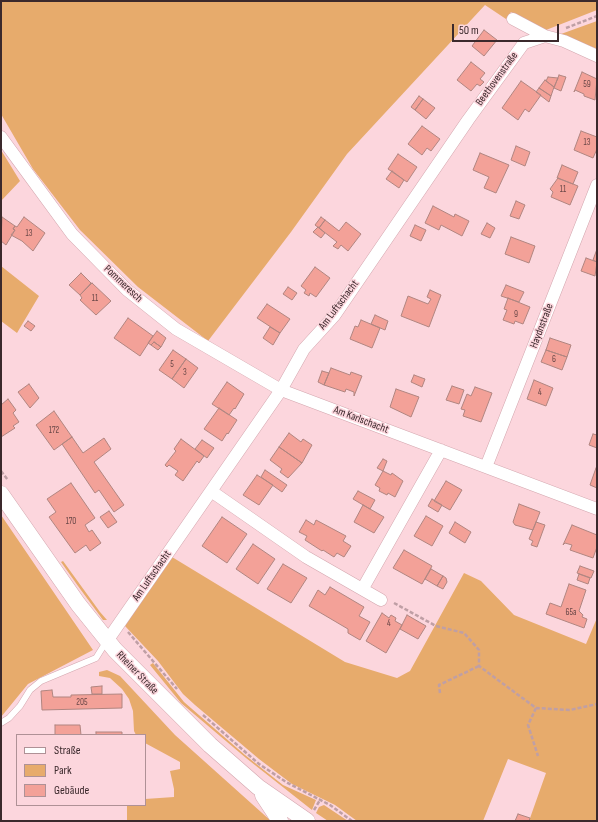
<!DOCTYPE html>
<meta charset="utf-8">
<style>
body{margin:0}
#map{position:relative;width:598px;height:822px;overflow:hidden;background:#fcd6dd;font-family:"Sofia Sans Condensed",sans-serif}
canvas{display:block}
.frame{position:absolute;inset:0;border:2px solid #3b292c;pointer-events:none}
.legend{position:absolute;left:16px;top:734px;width:130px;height:72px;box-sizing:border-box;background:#fcd6dd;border:1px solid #af9196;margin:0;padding:5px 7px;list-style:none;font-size:12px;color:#3b292c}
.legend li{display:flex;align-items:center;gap:8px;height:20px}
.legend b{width:20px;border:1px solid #af9196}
.scale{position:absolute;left:452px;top:24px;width:107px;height:18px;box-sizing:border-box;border:2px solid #3b292c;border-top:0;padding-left:5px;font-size:12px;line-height:14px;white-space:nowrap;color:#3b292c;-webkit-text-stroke:3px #fcd6dd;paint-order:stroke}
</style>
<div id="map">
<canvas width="598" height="822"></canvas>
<div class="frame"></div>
<ul class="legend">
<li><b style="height:5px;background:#fff"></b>Straße</li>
<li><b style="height:11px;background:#e7ab6c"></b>Park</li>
<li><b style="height:11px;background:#f3a198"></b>Gebäude</li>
</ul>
<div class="scale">50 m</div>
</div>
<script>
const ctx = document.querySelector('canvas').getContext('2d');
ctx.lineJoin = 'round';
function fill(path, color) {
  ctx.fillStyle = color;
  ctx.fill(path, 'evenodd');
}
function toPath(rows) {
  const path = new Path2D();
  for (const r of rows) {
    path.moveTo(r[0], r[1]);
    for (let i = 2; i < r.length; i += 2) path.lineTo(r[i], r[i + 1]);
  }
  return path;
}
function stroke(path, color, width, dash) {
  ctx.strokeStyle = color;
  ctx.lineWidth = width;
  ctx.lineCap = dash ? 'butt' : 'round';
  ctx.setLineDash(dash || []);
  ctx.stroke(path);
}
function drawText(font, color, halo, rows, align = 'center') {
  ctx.font = font + ' "Sofia Sans Condensed",sans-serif';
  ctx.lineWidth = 3;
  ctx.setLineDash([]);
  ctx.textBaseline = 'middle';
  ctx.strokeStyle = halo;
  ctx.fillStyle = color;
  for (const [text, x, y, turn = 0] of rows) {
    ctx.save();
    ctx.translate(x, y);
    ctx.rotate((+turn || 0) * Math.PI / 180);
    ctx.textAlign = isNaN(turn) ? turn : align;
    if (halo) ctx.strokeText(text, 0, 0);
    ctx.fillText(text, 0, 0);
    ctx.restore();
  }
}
const green = toPath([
 [1,1,597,1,597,10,546,30,511,12,506,19,485,5,347,154,291,232,208,341,138,287,80,230,33,169,1,114],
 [597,21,597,49,561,34],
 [1,150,20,181,1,201],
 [1,266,39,296,17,333,1,321],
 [1,515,93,650,28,684,1,717],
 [172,557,345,662,397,678,410,671,464,573,481,581,514,615,586,644,597,618,597,821,529,821,546,773,508,759,483,821,357,821,335,805,292,784,259,759,195,705,183,694,158,661,125,626,137,607],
 [63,561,100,612,107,620,103,620,78,586,61,562],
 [153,663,184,702,245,755,283,785,316,800,312,810,246,758,181,703,150,665],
 [107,670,120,676,175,735,271,821,127,821,127,805,145,805,145,799,174,797,174,789,170,771,180,769,180,762,145,743,145,735,136,735,134,731,133,711,129,699,122,689,110,678,99,676,99,672],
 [324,805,348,821,328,821,316,813,319,807]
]);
const building = toPath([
 [484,30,497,40,484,56,472,46,484,30],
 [471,62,485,73,480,79,484,82,480,86,477,84,471,91,457,80,471,62],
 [582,72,597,79,595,100,584,96,584,94,575,90,574,92,582,72],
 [559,75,566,77,561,91,554,88,559,75],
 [548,77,558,78,554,87,546,81,548,77],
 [545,80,554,87,551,96,539,88,545,80],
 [521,81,541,95,529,112,525,109,518,120,502,108,521,81],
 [539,88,551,96,549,102,536,92,539,88],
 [419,96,423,99,415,110,411,107,419,96],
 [423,99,435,108,426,119,415,110,423,99],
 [422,126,440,139,431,151,427,148,422,155,408,144,422,126],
 [581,131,597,137,597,149,593,158,574,150,581,131],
 [516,146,530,152,525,166,511,160,516,146],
 [480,153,509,165,496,193,484,188,489,177,473,170,480,153],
 [398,154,417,167,407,182,388,169,398,154],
 [562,165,578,172,573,184,557,178,562,165],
 [392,171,404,180,399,188,386,179,392,171],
 [558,178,578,186,570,205,551,197,553,192,550,189,558,178],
 [516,201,525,205,519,219,510,216,516,201],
 [433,206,454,217,455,214,469,221,462,236,441,225,439,230,425,223,433,206],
 [2,217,15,226,13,229,15,230,6,245,1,241,2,217],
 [24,217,45,233,33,251,22,241,11,235,15,230,13,229,15,226,17,227,24,217],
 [321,217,325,220,319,228,315,225,321,217],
 [325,220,339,231,346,222,361,234,348,251,341,245,338,249,333,246,337,242,319,228,325,220],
 [487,223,495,228,490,238,481,234,487,223],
 [415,225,426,230,421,241,410,236,415,225],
 [318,227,325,233,321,238,313,232,318,227],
 [511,237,535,246,529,263,505,254,511,237],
 [597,249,597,262,593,260,597,249],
 [586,258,597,262,595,276,581,271,586,258],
 [315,267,330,278,316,297,310,293,309,296,304,293,306,290,301,286,315,267],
 [81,273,91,283,80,295,69,285,81,273],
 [92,283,111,301,96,315,80,300,82,298,80,295,92,283],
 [506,285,524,292,519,302,501,296,506,285],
 [288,287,297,293,292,300,283,294,288,287],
 [430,290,441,295,429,327,401,316,408,296,428,304,431,299,427,297,430,290],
 [508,298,530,307,523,324,515,321,514,324,503,320,507,310,504,309,508,298],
 [267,304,290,319,280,333,257,318,267,304],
 [375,315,388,321,385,330,371,324,375,315],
 [128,318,153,336,140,356,114,338,128,318],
 [361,320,380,328,372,348,350,339,355,326,358,327,361,320],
 [28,321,35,326,31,331,24,326,28,321],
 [270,327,280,333,273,345,263,338,270,327],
 [157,331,166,338,161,347,154,342,151,345,148,343,157,331],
 [550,338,571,345,567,357,546,350,550,338],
 [154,342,161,347,158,350,151,345,154,342],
 [173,350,186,359,172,379,159,370,173,350],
 [546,350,567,357,562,370,541,362,546,350],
 [186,359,198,368,184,388,172,379,186,359],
 [331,368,350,375,351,372,362,376,354,396,354,392,346,389,345,392,324,385,331,368],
 [322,371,329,373,324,385,318,382,322,371],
 [414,375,425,379,422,387,411,382,414,375],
 [534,380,553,388,546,406,527,399,534,380],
 [227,382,244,394,235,409,234,408,229,415,212,404,227,382],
 [29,384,39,398,30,408,18,392,29,384],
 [452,386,464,390,459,404,446,400,452,386],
 [475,387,492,393,481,422,463,416,465,410,461,409,467,394,471,396,475,387],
 [396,389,419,397,411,417,390,407,396,389],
 [8,399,16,410,13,413,19,422,13,426,15,428,1,437,1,405,8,399],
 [219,408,237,420,228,434,227,433,222,441,204,429,219,408],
 [54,411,72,437,54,450,36,425,54,411],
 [289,433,301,442,303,439,312,445,302,463,279,447,289,433],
 [593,434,597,435,597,448,589,445,593,434],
 [72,437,83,453,104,438,111,449,94,462,124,505,114,512,99,490,95,493,62,444,72,437],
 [181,439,204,456,199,463,197,461,183,481,175,475,178,471,169,465,167,467,165,465,176,451,174,449,181,439],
 [202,440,214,448,207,458,195,449,202,440],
 [279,447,302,463,288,478,280,472,282,469,270,460,279,447],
 [383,459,387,461,383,471,377,468,383,459],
 [596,468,597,468,597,488,590,485,596,468],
 [265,470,287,485,282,492,261,477,265,470],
 [383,471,391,475,392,473,403,481,395,497,388,493,387,495,379,491,380,488,375,485,383,471],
 [257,475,273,485,259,505,243,495,257,475],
 [446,481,462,490,450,510,434,501,446,481],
 [71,483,95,518,85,525,89,532,92,530,101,543,90,551,86,545,75,553,49,517,56,512,47,499,71,483],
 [358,491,375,500,370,509,353,499,358,491],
 [432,499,442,505,438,512,428,506,432,499],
 [519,504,540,512,533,530,515,525,513,522,519,504],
 [363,505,384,517,374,533,354,522,363,505],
 [109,511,117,522,108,528,100,517,109,511],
 [426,516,443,526,432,546,414,536,426,516],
 [222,517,247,534,227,563,202,546,222,517],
 [306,520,314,525,316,520,346,536,343,541,351,546,344,557,337,553,334,557,323,550,322,551,305,540,307,536,299,532,306,520],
 [455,522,471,532,465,543,449,533,455,522],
 [536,522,545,525,537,547,531,545,533,541,529,539,536,522],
 [572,525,597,535,597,547,593,558,570,550,572,545,565,543,563,545,572,525],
 [253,544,275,559,258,584,236,569,253,544],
 [404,550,432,566,422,584,393,568,404,550],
 [283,564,307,578,291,603,267,589,283,564],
 [580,566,594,571,591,578,577,573,580,566],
 [431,569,443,576,437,586,425,579,431,569],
 [579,574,590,578,588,584,577,580,579,574],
 [443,576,446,578,447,582,443,589,437,586,443,576],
 [569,584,586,590,579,611,583,615,582,617,587,619,584,628,546,614,550,603,561,607,569,584],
 [330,587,364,607,359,616,370,622,360,640,348,633,348,629,309,606,318,590,325,595,330,587],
 [382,613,389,618,391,615,396,618,395,621,402,625,386,653,366,641,382,613],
 [407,615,426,626,418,639,400,629,407,615],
 [102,686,102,694,92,694,91,687,102,686],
 [52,690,53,697,71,697,71,695,122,694,122,708,42,710,41,691,52,690],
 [55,725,80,725,81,735,55,735,55,725],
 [96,732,122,732,122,735,96,735,96,732],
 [518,814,530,818,529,821,515,821,518,814]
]);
const path = toPath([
 [566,28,597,16],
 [1,471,8,480],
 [394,603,436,626,464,633,479,650,479,666,536,708,570,710,597,704],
 [128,632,177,689],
 [440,693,439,685,479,666],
 [536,708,528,725,538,756],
 [203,715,259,764,286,782,330,805,352,821],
 [314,810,320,800]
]);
const lane = toPath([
 [1,723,9,718,20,706,30,690,41,681,96,658,106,642]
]);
const street = toPath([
 [513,19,545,36],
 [1,137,72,234,127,290,176,329,281,390,597,509],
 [486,467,597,185],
 [211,491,306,557,381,600],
 [363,588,441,450],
 [107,641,281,390,304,349,334,316,468,120,524,43,545,36,564,41,597,56]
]);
const secondary = toPath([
 [1,494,78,604,115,650,210,745,258,787,307,821],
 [263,795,280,821]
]);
const numberNames = [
 ["59",587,85],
 ["13",587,143],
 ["11",563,190],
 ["13",29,234],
 ["11",95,299],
 ["9",516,315],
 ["6",554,360],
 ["5",172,365],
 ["3",185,373],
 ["4",540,393],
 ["172",54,431],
 ["170",71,522],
 ["65a",571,613],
 ["4",389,624],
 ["205",82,703]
];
const streetNames = [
 ["Beethovenstraße",497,79,-54],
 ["Pommeresch",123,284,43],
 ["Am Luftschacht",339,305,-53],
 ["Haydnstraße",542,326,-69],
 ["Am Karlschacht",361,420,21],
 ["Am Luftschacht",152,576,-55],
 ["Rheiner Straße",137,673,46]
];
fill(green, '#e7ab6c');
fill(building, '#f3a198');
stroke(building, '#b08580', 1);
stroke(lane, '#d3a6ae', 7);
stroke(street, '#d3a6ae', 13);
stroke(secondary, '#d3a6ae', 17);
stroke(path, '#bf9fa5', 2.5, [4, 2]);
stroke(lane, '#fff', 6);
stroke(street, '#fff', 12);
stroke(secondary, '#fff', 16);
drawText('9px', '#694747', null, numberNames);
drawText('11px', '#3b292c', '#fcd6dd', streetNames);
</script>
